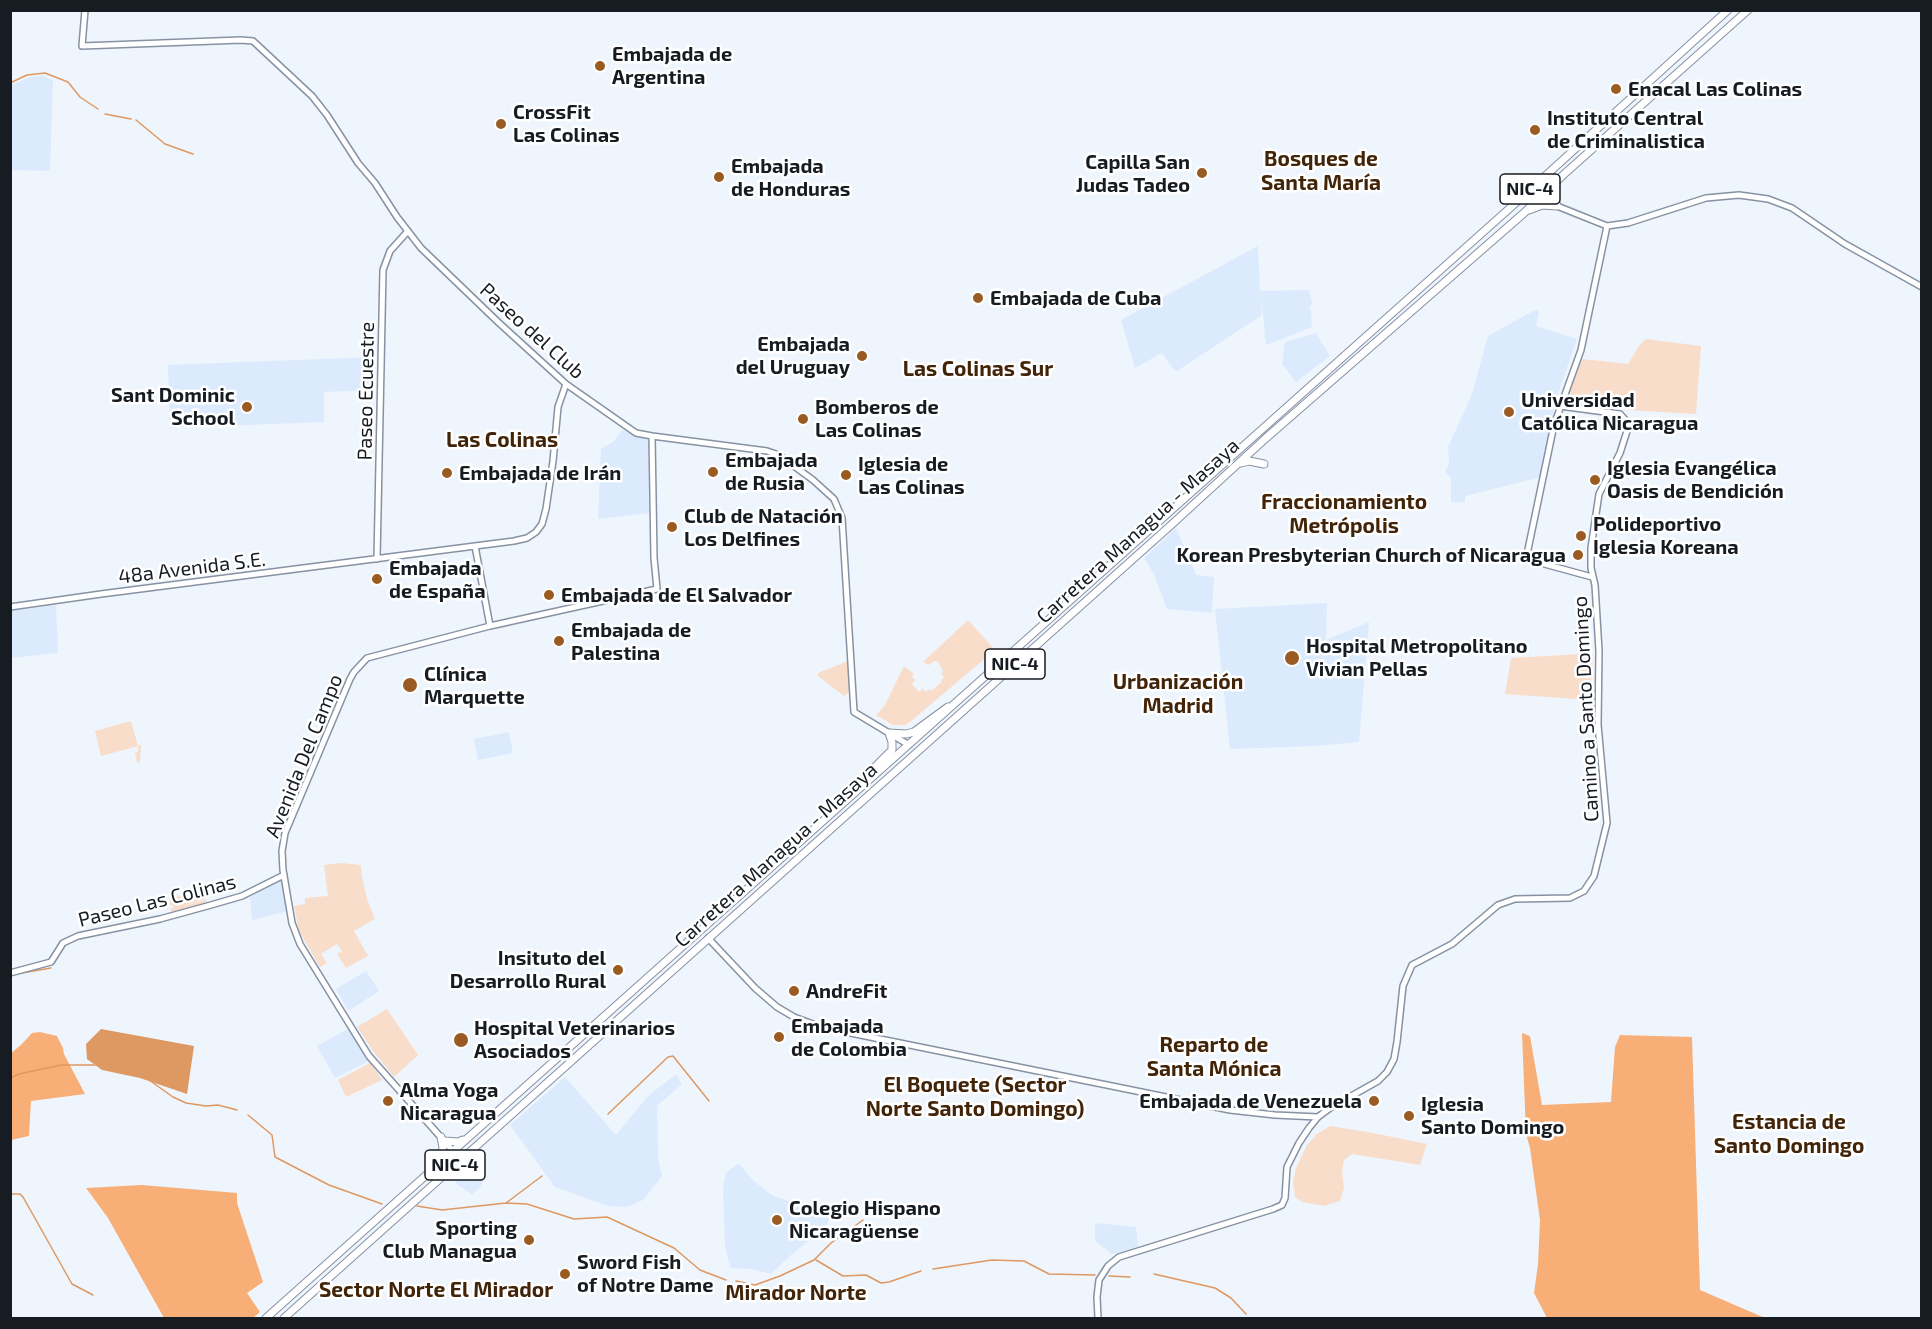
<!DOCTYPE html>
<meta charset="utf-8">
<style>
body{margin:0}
#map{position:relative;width:1932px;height:1329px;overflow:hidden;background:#eff5fc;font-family:"Exo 2",sans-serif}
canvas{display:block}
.frame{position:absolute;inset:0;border:12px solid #171b22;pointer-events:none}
</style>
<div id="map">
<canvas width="1932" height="1329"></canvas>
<div class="frame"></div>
</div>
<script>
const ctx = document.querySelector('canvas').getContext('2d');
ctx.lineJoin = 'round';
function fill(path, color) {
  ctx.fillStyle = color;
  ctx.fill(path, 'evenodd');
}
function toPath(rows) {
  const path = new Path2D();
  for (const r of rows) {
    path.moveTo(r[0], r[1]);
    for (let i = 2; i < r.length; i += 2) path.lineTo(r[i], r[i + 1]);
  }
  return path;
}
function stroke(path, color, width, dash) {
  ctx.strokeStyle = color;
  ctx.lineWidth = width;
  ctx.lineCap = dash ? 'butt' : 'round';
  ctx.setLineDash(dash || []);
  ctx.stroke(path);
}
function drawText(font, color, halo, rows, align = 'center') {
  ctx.font = font + ' "Exo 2",sans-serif';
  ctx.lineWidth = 5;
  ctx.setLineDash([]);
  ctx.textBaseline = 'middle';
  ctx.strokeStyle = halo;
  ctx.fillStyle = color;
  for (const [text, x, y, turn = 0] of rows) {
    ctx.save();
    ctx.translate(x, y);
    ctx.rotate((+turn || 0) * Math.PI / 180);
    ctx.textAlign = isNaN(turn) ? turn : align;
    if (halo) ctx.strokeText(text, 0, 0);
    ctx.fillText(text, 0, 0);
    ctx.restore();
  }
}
const built = toPath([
 [43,76,53,80,50,171,11,170,11,85,31,77],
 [1258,246,1260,291,1309,290,1312,303,1309,310,1311,311,1312,327,1266,345,1261,295,1262,315,1177,371,1172,368,1162,353,1135,368,1121,320],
 [1535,310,1539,310,1536,326,1577,339,1555,402,1541,477,1465,496,1465,502,1451,502,1451,478,1445,471,1449,464,1448,447,1472,394,1488,336],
 [1316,333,1330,356,1296,382,1282,364,1285,342],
 [373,357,374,390,324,392,324,422,170,428,168,365],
 [622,430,648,439,649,513,598,519,601,449,613,442],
 [1176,528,1196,575,1214,577,1212,613,1167,609,1154,574,1144,558],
 [1327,603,1326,640,1369,622,1359,742,1316,746,1230,749,1215,609],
 [56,605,58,653,11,658,11,611],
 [509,732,513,753,478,760,474,739],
 [279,880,283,881,288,911,252,920,250,897],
 [366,971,379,991,348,1011,336,989],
 [348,1029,369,1061,335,1078,317,1046],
 [676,1074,682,1084,657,1106,658,1159,662,1176,643,1200,627,1207,608,1206,555,1187,510,1125,565,1077,616,1135,648,1096],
 [480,1155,486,1164,481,1187,472,1194,459,1186,453,1179],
 [737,1164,739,1164,755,1182,772,1195,830,1217,826,1227,792,1254,771,1274,751,1269,731,1268,728,1260,725,1246,723,1189,726,1173],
 [1095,1223,1136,1227,1138,1247,1112,1254,1095,1241]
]);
const green = toPath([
 [1646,339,1701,346,1696,414,1630,410,1567,403,1565,401,1582,359,1628,364,1639,346],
 [968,620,995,650,910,722,905,725,893,725,876,715,885,705,904,666,914,674,912,676,915,680,912,684,919,692,923,689,926,692,929,689,931,691,942,682,941,680,944,677,941,673,943,671,938,662,934,661,929,665,923,662],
 [1582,654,1593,655,1590,700,1505,694,1511,658],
 [848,661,852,690,844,696,818,676,818,673],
 [131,721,138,746,141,745,140,762,137,763,135,753,138,752,138,746,101,756,95,731],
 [342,863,361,865,362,877,367,899,375,919,354,931,368,956,346,968,337,954,342,951,337,944,321,954,327,963,320,967,299,931,294,906,305,904,305,898,328,896,324,865],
 [170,896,206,897,206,899,180,907,206,900,207,903,172,912,170,909,173,908,173,905,170,905],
 [387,1009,418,1055,394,1077,373,1051,357,1027],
 [370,1063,382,1080,346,1097,338,1080],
 [1330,1126,1373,1133,1427,1144,1420,1165,1352,1154,1344,1160,1342,1172,1344,1188,1340,1201,1324,1206,1302,1202,1295,1197,1293,1181,1296,1168,1307,1145,1317,1134]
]);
const forest = toPath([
 [40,1032,57,1036,63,1048,64,1054,85,1094,31,1101,29,1136,11,1140,11,1053,21,1045,32,1033],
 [1522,1033,1530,1036,1542,1105,1611,1102,1615,1047,1620,1035,1692,1037,1700,1290,1765,1318,1547,1318,1534,1293,1538,1264,1540,1220,1530,1148,1526,1134],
 [142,1185,237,1193,237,1203,263,1282,247,1293,260,1312,253,1318,164,1318,108,1218,86,1188]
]);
const water = toPath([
 [101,1029,194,1046,187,1094,140,1078,102,1070,87,1059,86,1044]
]);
const stream = toPath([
 [10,83,27,75,45,73,68,82,80,97,98,109],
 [105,114,131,119],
 [136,120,165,144,193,154],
 [16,974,51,968],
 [10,1078,19,1074,61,1065,95,1065],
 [149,1080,173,1097,186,1103,206,1106,218,1105,237,1110],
 [608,1114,668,1057,673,1056,709,1101],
 [248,1115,272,1135,275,1157,329,1185,382,1204],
 [10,1194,20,1194,23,1197,72,1284,93,1295],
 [506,1203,527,1204,574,1219,607,1217,674,1248,700,1270,726,1280],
 [417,1206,442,1210,506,1203,542,1176],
 [816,1260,843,1276,866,1275,881,1283,889,1282,921,1271],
 [933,1269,992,1260,1024,1261,1049,1274,1095,1275],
 [1154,1274,1215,1288,1231,1298,1246,1314],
 [1109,1276,1130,1277],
 [736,1281,755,1285,780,1276,814,1260,831,1243,863,1220]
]);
const tertiary = toPath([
 [85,10,82,46,241,40,253,41,312,96,327,115,358,163,375,183,397,217,421,248,498,322,566,384,636,433,652,436,767,451,779,455,813,480,834,499,842,518,854,712,909,745],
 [1541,196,1557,206,1607,226,1628,223,1706,198,1739,195,1768,199,1792,208,1845,244,1922,287],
 [475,546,490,626],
 [377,559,383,270,390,251,408,231],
 [1592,577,1526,559,1554,425,1581,350,1607,226],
 [10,607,101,594,514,541,527,538,536,532,542,524,546,509,553,461,558,407,566,384],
 [708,938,755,988,777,1007,794,1017,821,1027,1230,1110,1275,1115,1318,1117],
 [10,973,51,962,63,943,78,936,160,919,211,905,242,896,284,875],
 [453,1151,369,1056,300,944,292,923,283,870,282,851,285,833,350,679,354,672,367,658,490,626,657,589,654,558,652,436],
 [1098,1318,1097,1297,1099,1280,1108,1266,1119,1257,1273,1209,1282,1205,1285,1198,1287,1167,1299,1143,1309,1128,1318,1117,1330,1108,1378,1081,1387,1072,1394,1059,1397,1042,1403,986,1412,965,1452,944,1498,905,1515,899,1570,898,1584,891,1594,876,1607,823,1598,725,1599,651,1595,585,1591,568,1591,548,1599,494,1620,453,1628,428,1627,422,1620,414,1560,406]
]);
const trunk = toPath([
 [1529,210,1542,205,1557,206,1553,195,1555,183],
 [1241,463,1249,461,1264,464],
 [859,783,892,750,892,742,889,733,906,734,914,732,948,707],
 [445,1141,458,1142,463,1140],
 [430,1168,442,1154,443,1147,441,1137],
 [266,1318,1510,208,1728,10],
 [284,1318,1170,526,1266,438,1524,213,1562,176,1748,10]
]);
const markers = [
 [600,66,6,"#9a5b23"],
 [1616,89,6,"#9a5b23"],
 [501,124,6,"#9a5b23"],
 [1535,130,6,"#9a5b23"],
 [1202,173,6,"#9a5b23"],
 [719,177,6,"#9a5b23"],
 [978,298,6,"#9a5b23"],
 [862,356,6,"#9a5b23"],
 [247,407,6,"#9a5b23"],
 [1509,412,6,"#9a5b23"],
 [803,419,6,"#9a5b23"],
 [713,472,6,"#9a5b23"],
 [447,473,6,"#9a5b23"],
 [846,475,6,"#9a5b23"],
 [1595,480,6,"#9a5b23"],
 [672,527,6,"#9a5b23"],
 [1581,536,6,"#9a5b23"],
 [1578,555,6,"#9a5b23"],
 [377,579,6,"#9a5b23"],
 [549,595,6,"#9a5b23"],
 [559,641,6,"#9a5b23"],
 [1292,658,8,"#9a5b23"],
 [410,685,8,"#9a5b23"],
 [618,970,6,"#9a5b23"],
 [794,991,6,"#9a5b23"],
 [779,1037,6,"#9a5b23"],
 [461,1040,8,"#9a5b23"],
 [388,1101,6,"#9a5b23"],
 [1374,1101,6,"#9a5b23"],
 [1409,1116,6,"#9a5b23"],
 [777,1220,6,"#9a5b23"],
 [529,1240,6,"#9a5b23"],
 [565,1274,6,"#9a5b23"]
];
const shields = [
 [1530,189,60],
 [1015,664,60],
 [455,1165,60]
];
const shieldNames = [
 ["NIC-4",1530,189],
 ["NIC-4",1015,664],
 ["NIC-4",455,1165]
];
const poiNames = [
 ["Embajada de",612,54],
 ["Argentina",612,77],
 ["Enacal Las Colinas",1628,89],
 ["CrossFit",513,112],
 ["Las Colinas",513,135],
 ["Instituto Central",1547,118],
 ["de Criminalistica",1547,141],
 ["Capilla San",1190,162,"right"],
 ["Judas Tadeo",1190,185,"right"],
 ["Embajada",731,166],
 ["de Honduras",731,189],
 ["Embajada de Cuba",990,298],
 ["Embajada",850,344,"right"],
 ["del Uruguay",850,367,"right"],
 ["Sant Dominic",235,395,"right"],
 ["School",235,418,"right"],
 ["Universidad",1521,400],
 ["Católica Nicaragua",1521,423],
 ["Bomberos de",815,407],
 ["Las Colinas",815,430],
 ["Embajada",725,460],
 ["de Rusia",725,483],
 ["Iglesia de",858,464],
 ["Las Colinas",858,487],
 ["Iglesia Evangélica",1607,468],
 ["Oasis de Bendición",1607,491],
 ["Embajada de Irán",459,473],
 ["Club de Natación",684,516],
 ["Los Delfines",684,539],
 ["Polideportivo",1593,524],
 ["Iglesia Koreana",1593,547],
 ["Korean Presbyterian Church of Nicaragua",1566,555,"right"],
 ["Embajada",389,568],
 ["de España",389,591],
 ["Embajada de El Salvador",561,595],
 ["Embajada de",571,630],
 ["Palestina",571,653],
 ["Hospital Metropolitano",1306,646],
 ["Vivian Pellas",1306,669],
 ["Clínica",424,674],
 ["Marquette",424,697],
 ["Insituto del",606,958,"right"],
 ["Desarrollo Rural",606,981,"right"],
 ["AndreFit",806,991],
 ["Embajada",791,1026],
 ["de Colombia",791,1049],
 ["Hospital Veterinarios",474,1028],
 ["Asociados",474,1051],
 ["Alma Yoga",400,1090],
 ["Nicaragua",400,1113],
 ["Embajada de Venezuela",1362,1101,"right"],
 ["Iglesia",1421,1104],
 ["Santo Domingo",1421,1127],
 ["Colegio Hispano",789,1208],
 ["Nicaragüense",789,1231],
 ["Sporting",517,1228,"right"],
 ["Club Managua",517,1251,"right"],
 ["Sword Fish",577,1262],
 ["of Notre Dame",577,1285]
];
const streetNames = [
 ["Paseo del Club",532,331,42],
 ["Paseo Ecuestre",366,391,-89],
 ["Carretera Managua - Masaya",1138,531,-42],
 ["48a Avenida S.E.",192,568,-7],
 ["Camino a Santo Domingo",1586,709,-93],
 ["Avenida Del Campo",304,756,-68],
 ["Carretera Managua - Masaya",776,855,-42],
 ["Paseo Las Colinas",157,901,-14]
];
const neighbourhoodNames = [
 ["Bosques de",1321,159],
 ["Santa María",1321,183],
 ["Las Colinas Sur",978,369],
 ["Las Colinas",502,440],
 ["Fraccionamiento",1344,502],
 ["Metrópolis",1344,526],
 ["Urbanización",1178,682],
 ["Madrid",1178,706],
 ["Reparto de",1214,1045],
 ["Santa Mónica",1214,1069],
 ["El Boquete (Sector",975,1085],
 ["Norte Santo Domingo)",975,1109],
 ["Estancia de",1789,1122],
 ["Santo Domingo",1789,1146],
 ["Sector Norte El Mirador",436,1290],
 ["Mirador Norte",796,1293]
];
fill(built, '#dceafe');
fill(green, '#f8ddca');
fill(forest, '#f7af77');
fill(water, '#de9861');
stroke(stream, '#de9861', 1.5);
stroke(tertiary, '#8692a3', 8);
stroke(trunk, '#8692a3', 9);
stroke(tertiary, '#fff', 5);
stroke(trunk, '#fff', 7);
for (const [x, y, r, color] of markers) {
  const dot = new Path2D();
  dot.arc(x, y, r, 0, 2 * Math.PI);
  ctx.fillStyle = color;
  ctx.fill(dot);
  stroke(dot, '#fff', 2);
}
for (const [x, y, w] of shields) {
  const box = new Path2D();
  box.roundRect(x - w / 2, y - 15, w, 30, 4.5);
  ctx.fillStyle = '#fff';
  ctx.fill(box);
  stroke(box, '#171b22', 1.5);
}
drawText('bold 18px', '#171b22', null, shieldNames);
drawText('bold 20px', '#171b22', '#fff', poiNames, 'left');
drawText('20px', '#171b22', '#fff', streetNames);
drawText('bold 21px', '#422409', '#fff', neighbourhoodNames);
</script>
